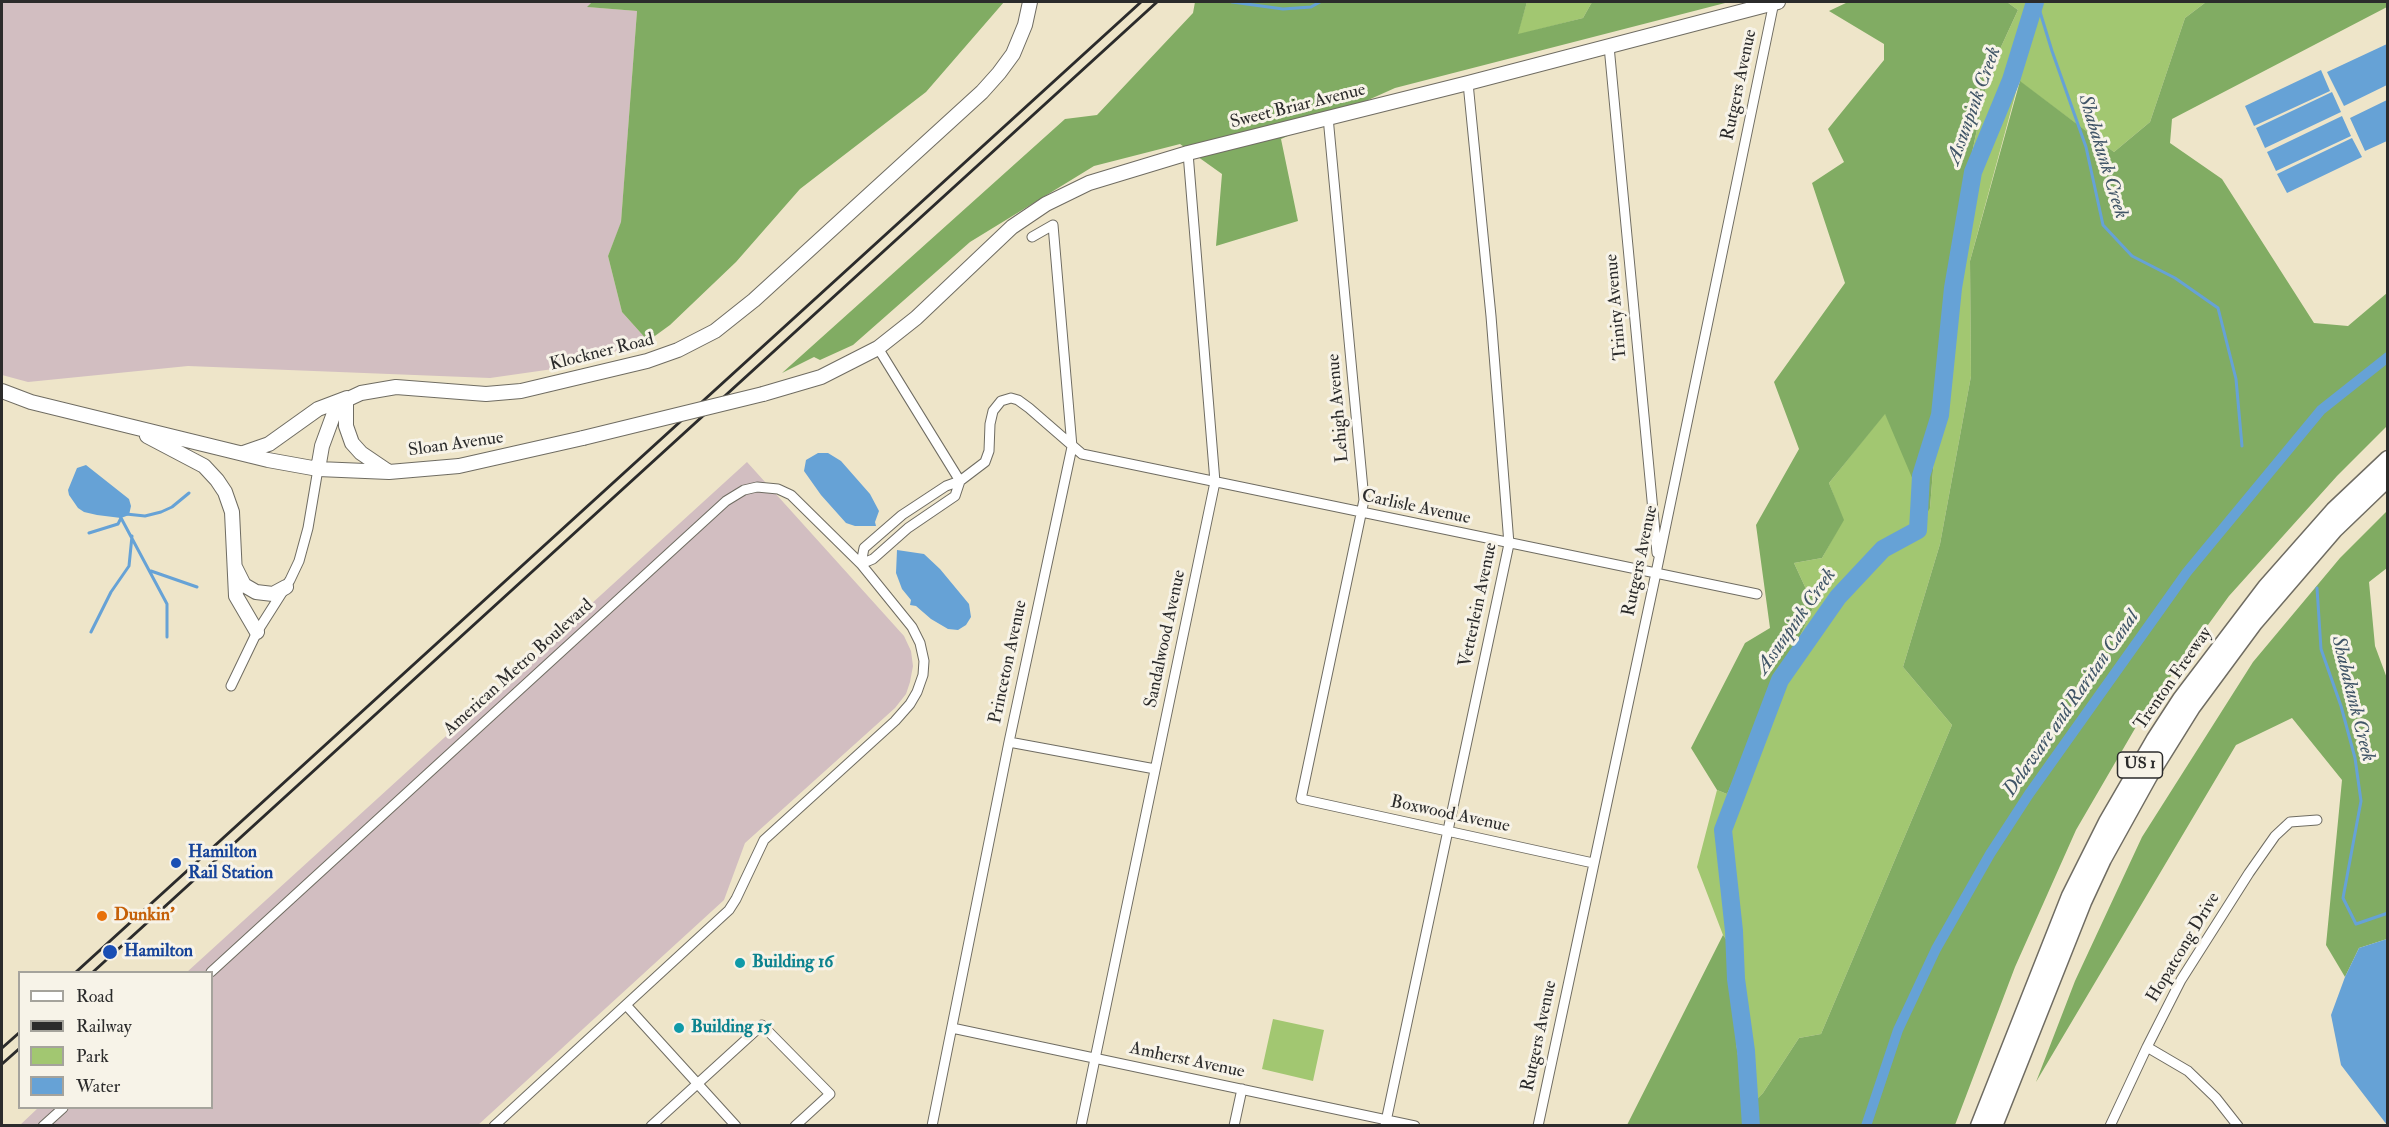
<!DOCTYPE html>
<style>
body{margin:0}
#map{position:relative;width:2389px;height:1127px;overflow:hidden;background:#eee5c9;font-family:"IM FELL Double Pica",serif}
canvas{display:block}
.frame{position:absolute;inset:0;border:3px solid #2b2b2b;pointer-events:none}
.legend{position:absolute;left:18px;top:971px;width:195px;height:138px;box-sizing:border-box;background:#f7f3e8;border:2px solid #a5a39c;margin:0;padding:8px 10px;list-style:none;font-size:18px;color:#2b2b2b}
.legend li{display:flex;align-items:center;gap:12px;height:30px}
.legend b{width:30px;border:2px solid #a5a39c}
</style>
<div id="map">
<canvas width="2389" height="1127"></canvas>
<div class="frame"></div>
<ul class="legend">
<li><b style="height:8px;background:#fff"></b>Road</li>
<li><b style="height:8px;background:#2b2b2b"></b>Railway</li>
<li><b style="height:16px;background:#a2c771"></b>Park</li>
<li><b style="height:16px;background:#66a2d6"></b>Water</li>
</ul>
</div>
<script>
const ctx = document.querySelector('canvas').getContext('2d');
ctx.lineJoin = 'round';
function fill(path, color) {
  ctx.fillStyle = color;
  ctx.fill(path, 'evenodd');
}
function toPath(rows) {
  const path = new Path2D();
  for (const r of rows) {
    path.moveTo(r[0], r[1]);
    for (let i = 2; i < r.length; i += 2) path.lineTo(r[i], r[i + 1]);
  }
  return path;
}
function stroke(path, color, width, dash) {
  ctx.strokeStyle = color;
  ctx.lineWidth = width;
  ctx.lineCap = dash ? 'butt' : 'round';
  ctx.setLineDash(dash || []);
  ctx.stroke(path);
}
function drawText(font, color, halo, rows, align = 'center') {
  ctx.font = font + ' "IM FELL Double Pica",serif';
  ctx.lineWidth = 6;
  ctx.setLineDash([]);
  ctx.textBaseline = 'middle';
  ctx.strokeStyle = halo;
  ctx.fillStyle = color;
  for (const [text, x, y, turn = 0] of rows) {
    ctx.save();
    ctx.translate(x, y);
    ctx.rotate((+turn || 0) * Math.PI / 180);
    ctx.textAlign = isNaN(turn) ? turn : align;
    if (halo) ctx.strokeText(text, 0, 0);
    ctx.fillText(text, 0, 0);
    ctx.restore();
  }
}
const industrial = toPath([
 [2,2,592,2,588,7,637,11,621,223,608,256,622,312,648,341,567,367,490,378,188,366,28,382,2,375],
 [747,462,904,636,911,651,913,666,910,682,906,694,895,708,745,843,724,900,478,1125,19,1126,38,1108,212,1108,212,972,187,972]
]);
const green = toPath([
 [1527,2,1592,2,1583,18,1517,35],
 [2007,2,2206,2,2185,18,2150,122,2114,152,2019,81,1970,261,1971,376,1940,544,1903,667,1952,725,1821,1034,1799,1038,1763,1093,1746,1112,1736,1042,1746,1000,1740,958,1723,935,1697,867,1717,790,1727,794,1819,595,1806,589,1794,563,1822,558,1843,520,1829,483,1885,413,1930,508,1950,256,1989,73,2018,10],
 [1273,1019,1324,1030,1313,1081,1262,1069]
]);
const forest = toPath([
 [592,2,1004,2,926,92,800,189,736,262,670,325,648,341,622,312,608,256,621,222,637,11,587,7],
 [1195,2,1527,2,1518,34,1583,18,1592,2,1729,2,1395,88,1281,139,1298,221,1216,246,1222,174,1180,144,1094,166,970,242,853,345,820,360,814,357,782,373,1065,119,1097,115,1193,13],
 [1848,2,2007,2,2018,10,1989,73,1950,256,1930,508,1927,513,1885,414,1829,483,1844,520,1822,558,1794,563,1806,589,1819,595,1727,794,1717,790,1691,748,1745,643,1770,628,1756,525,1799,449,1774,382,1845,283,1812,183,1844,162,1828,129,1884,60,1884,44,1829,11],
 [2206,2,2387,2,2387,7,2172,119,2170,143,2222,179,2314,323,2348,326,2387,293,2387,426,2337,476,2229,596,2144,713,2076,830,2015,967,1955,1125,1627,1125,1723,935,1740,958,1746,999,1736,1042,1746,1111,1763,1093,1799,1038,1821,1034,1952,725,1903,667,1940,544,1971,376,1970,261,2020,81,2114,152,2150,122,2185,18],
 [2387,511,2387,568,2369,582,2375,646,2388,681,2387,939,2359,948,2345,977,2326,945,2342,780,2292,718,2236,745,2036,1082,2075,981,2142,837,2253,662,2340,558]
]);
const water = toPath([
 [2387,44,2387,85,2344,106,2327,72],
 [2321,70,2330,91,2254,126,2245,106],
 [2332,92,2341,112,2265,148,2256,128],
 [2387,100,2387,141,2365,151,2350,118],
 [2342,116,2351,136,2276,171,2267,152],
 [2352,138,2362,157,2287,193,2277,174],
 [818,453,828,453,841,461,870,494,879,511,875,522,876,526,855,526,846,523,821,495,804,471,806,460],
 [86,465,129,499,131,506,129,515,121,518,97,515,84,512,78,508,69,495,68,490,77,468],
 [897,550,924,554,940,569,969,604,971,617,966,625,958,630,948,629,931,619,916,606,910,605,911,600,902,589,896,573],
 [2387,939,2388,939,2387,1125,2341,1065,2331,1015,2345,977,2359,948]
]);
const stream = toPath([
 [1232,2,1283,9,1311,7,1320,2],
 [2037,2,2052,51,2086,147,2103,225,2132,256,2175,278,2218,308,2236,379,2242,446],
 [126,514,145,516,161,512,172,507,189,493],
 [120,516,167,604,167,637],
 [89,533,118,524,121,518],
 [151,571,197,587],
 [2317,588,2321,649,2341,706,2355,758,2361,801,2343,898,2356,924,2388,913],
 [91,632,111,592,129,566,132,536]
]);
const canal = toPath([
 [1866,1126,1898,1030,1936,949,1990,854,2029,794,2187,572,2321,410,2388,357]
]);
const river = toPath([
 [1751,1126,1746,1051,1736,979,1734,931,1723,830,1780,680,1838,597,1883,549,1918,530,1921,476,1940,415,1953,288,1973,172,2011,80,2035,2]
]);
const street = toPath([
 [1609,46,1657,553],
 [1328,117,1364,500,1301,799,1593,863],
 [878,348,960,481],
 [861,564,864,548,902,515,946,486,960,481,985,462,989,451,990,424,993,411,1001,401,1011,398,1018,400,1029,408,1082,454,1757,594],
 [861,564,873,559,908,528,955,496,960,481],
 [231,686,257,632,290,580,299,561,308,528,318,469],
 [1009,742,1155,769],
 [211,972,726,501,744,490,757,487,778,489,791,495,861,564,912,627,920,643,924,661,923,675,917,692,910,704,895,721,764,840,736,899,729,910,494,1126],
 [626,1005,736,1126],
 [952,1028,1415,1126],
 [2147,1047,2188,1071,2216,1098,2238,1126],
 [43,1126,63,1108],
 [651,1126,762,1025,830,1094,795,1126],
 [932,1126,1009,742,1072,447,1053,225,1032,237],
 [1081,1126,1215,482,1188,153],
 [1234,1126,1242,1089],
 [1385,1126,1509,544,1491,316,1468,83],
 [1538,1126,1656,573,1774,2],
 [2110,1126,2147,1047,2181,980,2249,873,2275,836,2290,822,2317,820]
]);
const secondary = toPath([
 [2,391,31,402,268,460,318,469,389,472,459,466,583,438],
 [763,394,821,377,878,348,916,318,1012,227,1046,204,1089,183,1188,153,1468,83,1778,2],
 [346,400,346,426,352,443,361,453,389,472],
 [147,436,204,466,217,480,225,492,232,512,236,596,257,632],
 [243,453,269,444,318,409,347,398],
 [318,469,322,446,333,416,346,400,361,393,396,387,486,394,521,391,647,361,678,350,715,331,754,300,982,92,999,73,1013,54,1025,25,1030,2],
 [235,567,244,585,256,592,273,594,286,587]
]);
const highway = toPath([
 [1979,1126,2070,896,2107,822,2155,739,2181,699,2266,587,2334,510,2388,459],
 [1994,1126,2083,902,2103,859,2149,776,2192,707,2254,623,2334,530,2388,478]
]);
const rail = toPath([
 [76,972,1141,2],
 [93,972,1157,2],
 [2,1048,20,1032],
 [2,1064,20,1048]
]);
const secondaryBridge = toPath([
 [583,438,763,394]
]);
const markers = [
 [176,863,6,"#1a4fb4"],
 [102,916,6,"#e8710a"],
 [110,952,8,"#1a4fb4"],
 [740,963,6,"#0f9aa8"],
 [679,1028,6,"#0f9aa8"]
];
const shields = [
 [2140,765,45]
];
const shieldNames = [
 ["US 1",2140,765]
];
const streetNames = [
 ["Rutgers Avenue",1740,85,-78],
 ["Sweet Briar Avenue",1298,107,-14],
 ["Trinity Avenue",1617,307,-95],
 ["Klockner Road",602,353,-14],
 ["Lehigh Avenue",1339,408,-95],
 ["Sloan Avenue",456,445,-8],
 ["Carlisle Avenue",1416,508,12],
 ["Rutgers Avenue",1641,561,-78],
 ["Vetterlein Avenue",1479,605,-78],
 ["Sandalwood Avenue",1166,639,-78],
 ["Princeton Avenue",1009,662,-78],
 ["American Metro Boulevard",519,668,-42],
 ["Trenton Freeway",2174,679,-55],
 ["Boxwood Avenue",1450,815,12],
 ["Hopatcong Drive",2184,948,-59],
 ["Rutgers Avenue",1540,1036,-78],
 ["Amherst Avenue",1187,1061,12]
];
const transitNames = [
 ["Hamilton",188,853],
 ["Rail Station",188,874],
 ["Hamilton",124,952]
];
const foodNames = [
 ["Dunkin'",114,916]
];
const cultureNames = [
 ["Building 16",752,963],
 ["Building 15",691,1028]
];
const waterNames = [
 ["Assunpink Creek",1975,106,-70],
 ["Shabakunk Creek",2102,157,73],
 ["Assunpink Creek",1797,622,-55],
 ["Shabakunk Creek",2352,699,76],
 ["Delaware and Raritan Canal",2072,704,-55]
];
fill(industrial, '#d2bec1');
fill(green, '#a2c771');
fill(forest, '#81ac63');
fill(water, '#66a2d6');
stroke(stream, '#66a2d6', 3);
stroke(canal, '#66a2d6', 10);
stroke(river, '#66a2d6', 18);
stroke(street, '#6f6c62', 11);
stroke(secondary, '#6f6c62', 16);
stroke(highway, '#6f6c62', 19);
stroke(street, '#fff', 9);
stroke(secondary, '#fff', 14);
stroke(highway, '#fff', 16);
stroke(rail, '#2b2b2b', 3);
stroke(secondaryBridge, '#6f6c62', 16, []);
stroke(secondaryBridge, '#fff', 14);
for (const [x, y, r, color] of markers) {
  const dot = new Path2D();
  dot.arc(x, y, r, 0, 2 * Math.PI);
  ctx.fillStyle = color;
  ctx.fill(dot);
  stroke(dot, '#f7f3e8', 2);
}
for (const [x, y, w] of shields) {
  const box = new Path2D();
  box.roundRect(x - w / 2, y - 13, w, 26, 4.5);
  ctx.fillStyle = '#f7f3e8';
  ctx.fill(box);
  stroke(box, '#2b2b2b', 1.5);
}
drawText('bold 16px', '#2b2b2b', null, shieldNames);
drawText('18px', '#2b2b2b', '#f7f3e8', streetNames);
drawText('bold 18px', '#164399', '#f7f3e8', transitNames, 'left');
drawText('bold 18px', '#c56008', '#f7f3e8', foodNames, 'left');
drawText('bold 18px', '#0d838f', '#f7f3e8', cultureNames, 'left');
drawText('italic 20px', '#405567', '#f7f3e8', waterNames);
</script>
